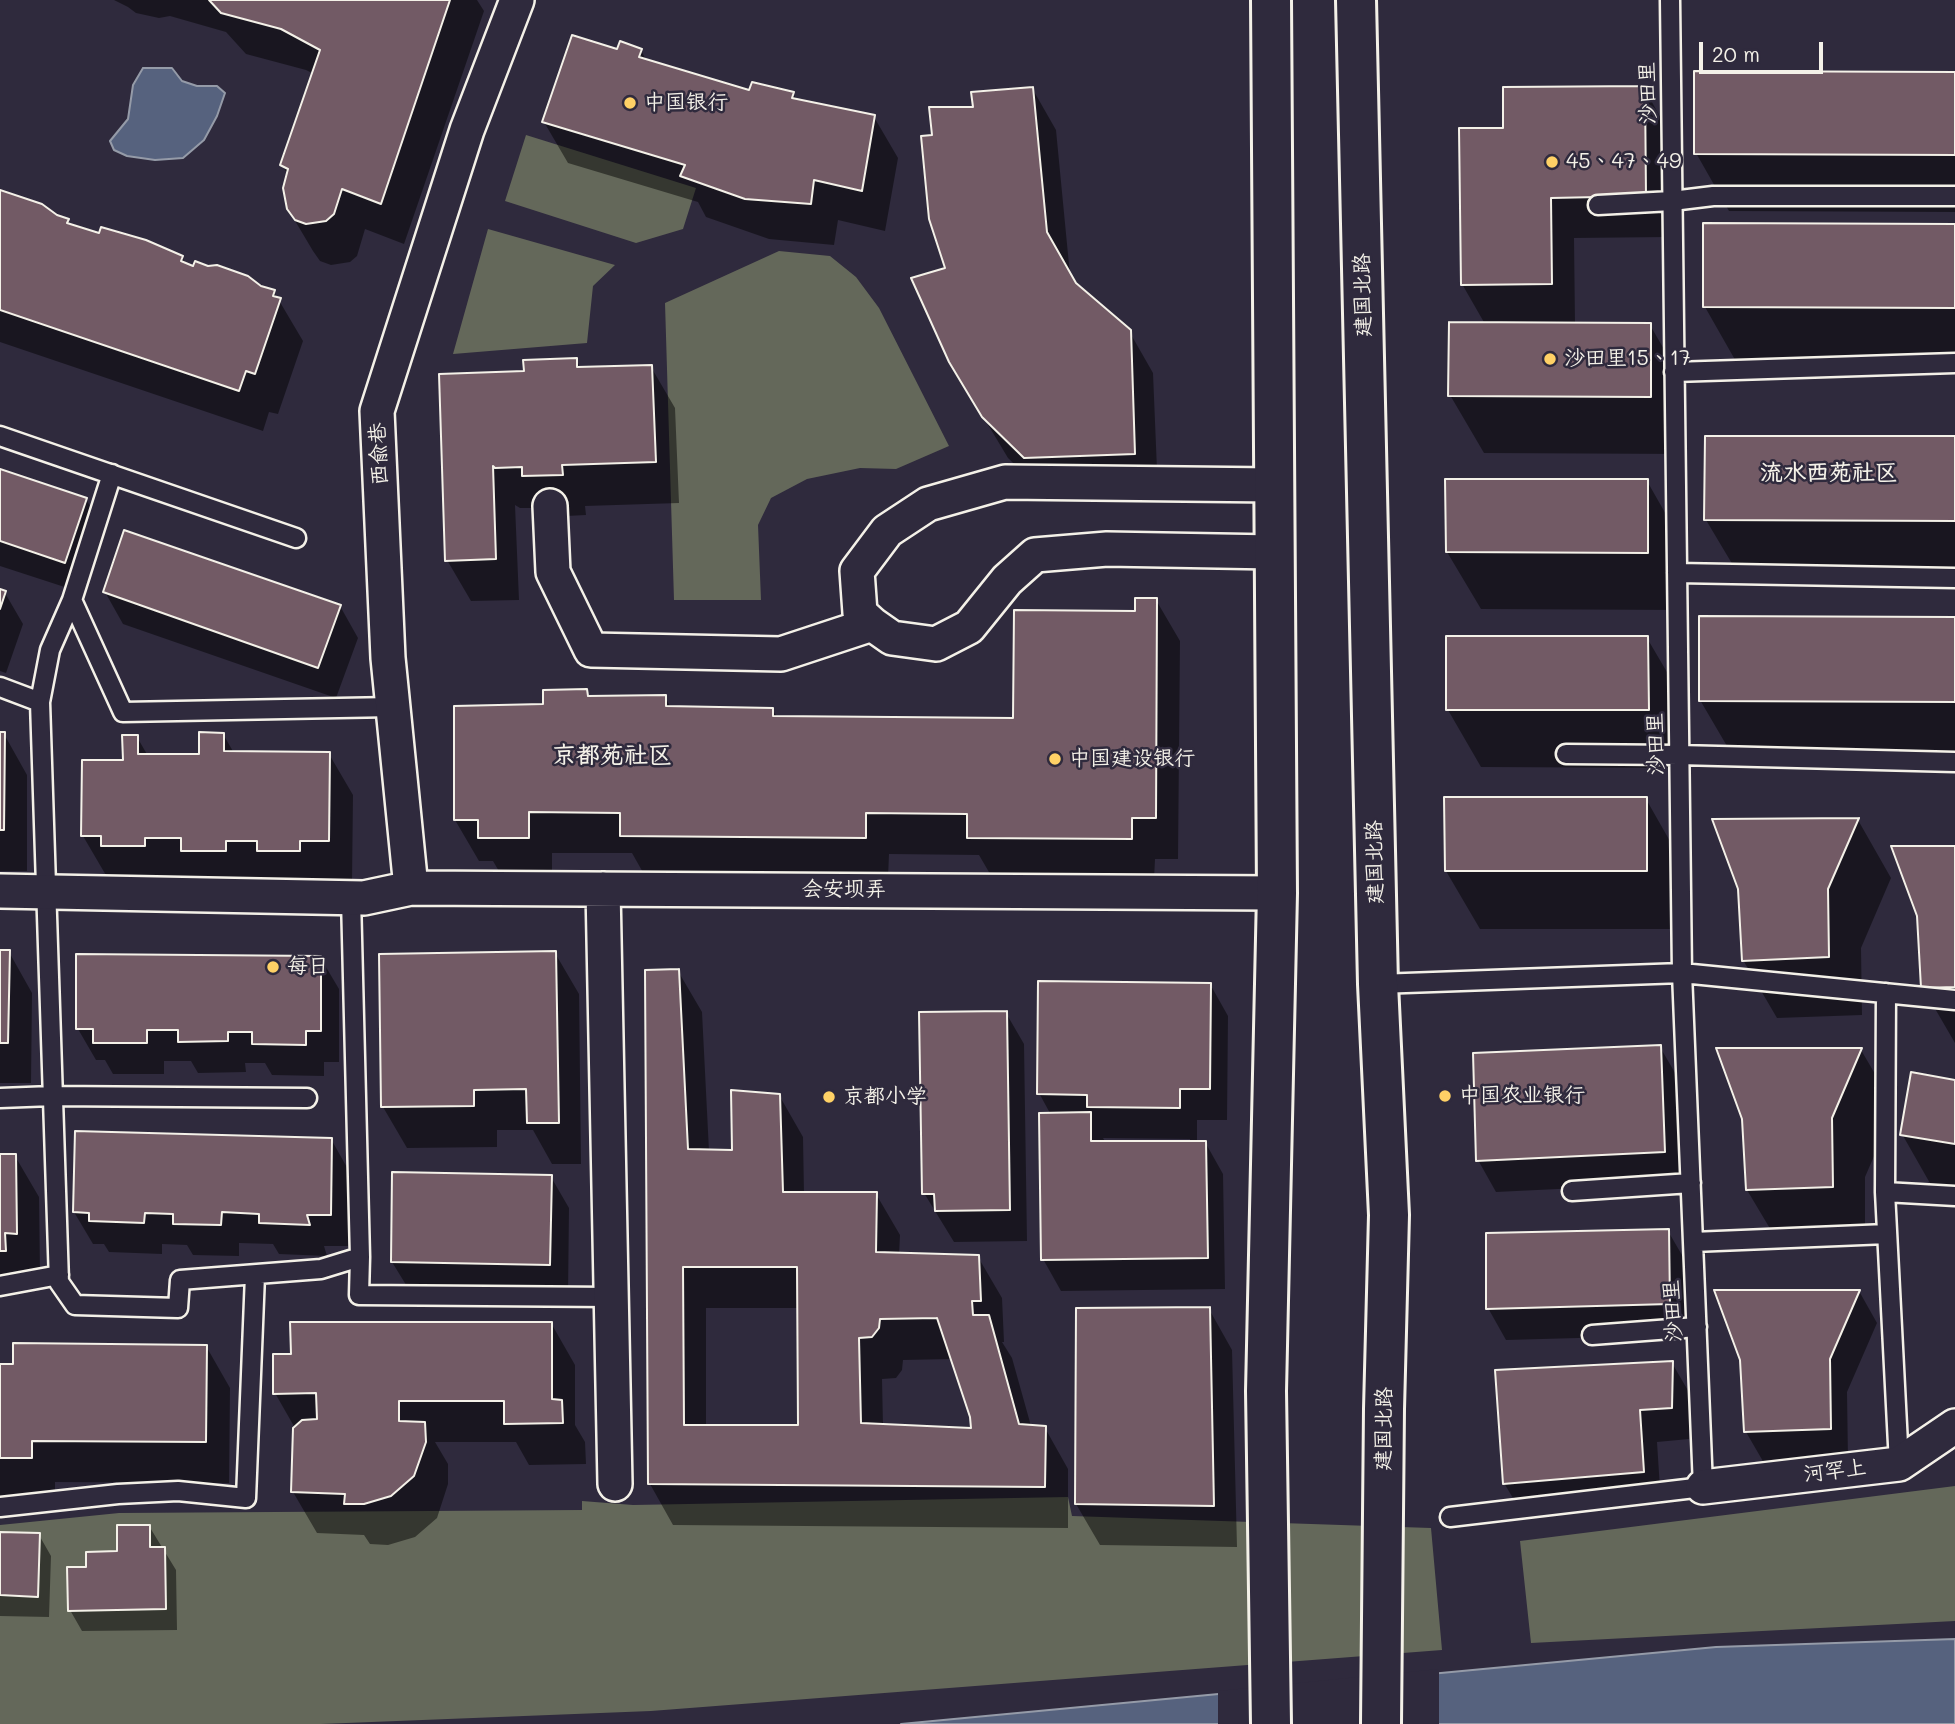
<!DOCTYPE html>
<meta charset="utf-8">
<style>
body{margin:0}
#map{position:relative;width:1955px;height:1724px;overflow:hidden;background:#2f2a3d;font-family:Mali,sans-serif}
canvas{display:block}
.scale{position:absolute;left:1699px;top:42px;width:124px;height:32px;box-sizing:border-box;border:4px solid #f4f1e8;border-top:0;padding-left:9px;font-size:21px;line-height:24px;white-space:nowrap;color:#f4f1e8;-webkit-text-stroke:5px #2f2a3d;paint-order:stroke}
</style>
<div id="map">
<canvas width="1955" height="1724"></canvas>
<div class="scale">20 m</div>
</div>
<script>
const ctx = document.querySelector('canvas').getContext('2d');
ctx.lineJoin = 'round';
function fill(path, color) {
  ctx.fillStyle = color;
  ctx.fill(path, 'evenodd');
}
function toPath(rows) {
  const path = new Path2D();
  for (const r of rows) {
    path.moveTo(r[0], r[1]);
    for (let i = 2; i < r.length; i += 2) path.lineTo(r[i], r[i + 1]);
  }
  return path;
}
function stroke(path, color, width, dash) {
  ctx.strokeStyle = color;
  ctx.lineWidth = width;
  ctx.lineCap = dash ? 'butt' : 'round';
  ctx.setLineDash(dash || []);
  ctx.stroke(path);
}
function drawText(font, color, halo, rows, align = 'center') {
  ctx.font = font + ' Mali,"LXGW WenKai TC",sans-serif';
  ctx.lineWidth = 5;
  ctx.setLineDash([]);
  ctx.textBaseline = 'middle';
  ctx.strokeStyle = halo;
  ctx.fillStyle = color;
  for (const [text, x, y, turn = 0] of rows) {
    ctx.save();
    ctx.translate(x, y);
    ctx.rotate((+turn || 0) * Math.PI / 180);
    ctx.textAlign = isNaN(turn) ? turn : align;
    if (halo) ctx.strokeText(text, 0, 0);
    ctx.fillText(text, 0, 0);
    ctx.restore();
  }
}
const green = toPath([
 [526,135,696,188,683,229,636,243,505,201],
 [488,229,615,265,593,286,587,343,453,354],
 [779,251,830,256,856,277,879,308,949,446,896,469,860,468,807,479,771,498,758,525,761,600,674,600,665,303],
 [1955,1486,1955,1621,1531,1643,1520,1541],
 [1068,1497,1072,1516,1431,1528,1442,1650,651,1711,321,1724,0,1724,0,1525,119,1513,582,1510,582,1501,633,1505]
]);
const water = toPath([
 [143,68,172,68,182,81,197,86,217,86,225,93,217,116,204,140,183,158,155,160,127,156,114,150,110,141,128,119,133,85,143,68],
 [1955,1639,1955,1724,901,1724,1716,1647,1955,1639]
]);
const pier = toPath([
 [1439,1669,1439,1724,1218,1724,1218,1691]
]);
const shadow = toPath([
 [114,0,477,0,484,11,404,244,365,229,357,256,350,262,331,265,320,261,313,251,288,209,288,175,282,165,314,74,306,70,246,54,226,32,170,16,159,18,136,13,128,7],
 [641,50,647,62,750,92,793,93,797,101,874,117,898,158,885,231,838,220,834,245,769,239,706,217,698,202,568,163,544,122],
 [1955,74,1955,212,1729,211,1696,153],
 [1032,88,1056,130,1070,275,1076,285,1129,331,1153,373,1158,494,1049,498,1008,458,975,403,947,269,934,137,974,109],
 [1644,88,1667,129,1669,237,1574,238,1575,324,1650,325,1683,382,1683,454,1484,453,1450,395,1485,324,1462,284,1505,129],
 [0,192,68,220,71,226,182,257,187,265,274,292,303,341,278,414,269,412,263,431,0,342],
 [1955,225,1955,365,1738,365,1705,307],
 [576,359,581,369,651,367,675,408,679,503,585,506,586,515,547,517,542,508,520,508,515,505,519,600,471,601,447,560,525,373],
 [1955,438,1955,578,1740,577,1706,520],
 [0,470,86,499,104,531,83,593,0,566],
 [1647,481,1680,539,1681,610,1481,609,1447,552],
 [0,591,5,593,23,624,6,673,0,671],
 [105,592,340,606,358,638,336,698,123,624],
 [1156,600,1180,641,1178,859,1155,859,1154,880,993,879,979,855,889,854,888,878,645,876,632,853,552,853,552,879,503,878,493,861,479,861,455,820,544,706,586,691,590,698,665,697,671,708,772,709,777,717,1015,720,1137,613],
 [1955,619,1955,759,1734,758,1700,700],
 [1647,638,1681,696,1681,768,1481,767,1448,710],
 [0,734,4,734,27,775,27,871,0,871],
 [223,734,234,753,329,754,353,795,352,882,107,877,83,836,137,737,148,756,201,756],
 [1646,799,1679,857,1679,929,1480,929,1446,871],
 [1858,820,1891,878,1861,948,1862,1015,1777,1018,1743,960],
 [1955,848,1955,1043,1923,988,1919,916],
 [0,951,9,952,32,993,31,1083,0,1083],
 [555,953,579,994,581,1164,552,1164,533,1130,497,1130,497,1147,407,1148,383,1107],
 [320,957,339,989,339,1062,324,1062,324,1076,272,1075,265,1063,245,1063,246,1072,198,1073,191,1061,164,1061,164,1074,113,1074,105,1060,96,1060,78,1029],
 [678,971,702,1012,709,1151,734,1152,779,1095,803,1137,804,1194,876,1194,900,1235,899,1255,978,1257,1002,1298,1004,1342,1002,1342,1012,1358,1031,1426,1045,1428,1068,1469,1068,1528,673,1525,650,1484,647,972],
 [706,1308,799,1308,799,1427,706,1427],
 [953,1359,972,1417,973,1430,883,1426,882,1379,896,1378,902,1370,903,1360],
 [1210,984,1228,1016,1227,1120,1197,1120,1197,1142,1205,1142,1223,1174,1225,1289,1061,1291,1043,1259,1051,1115,1039,1093],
 [1103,1138,1190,1139,1190,1142,1106,1143],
 [1006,1013,1024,1044,1027,1241,954,1242,924,1193],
 [1660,1047,1678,1078,1682,1183,1496,1192,1478,1160],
 [1719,1050,1861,1050,1895,1108,1865,1177,1865,1245,1781,1247,1747,1190,1744,1118],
 [1955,1082,1955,1196,1935,1192,1902,1134],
 [331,1139,349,1171,348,1246,324,1246,327,1256,279,1254,273,1244,239,1243,239,1256,193,1255,187,1245,162,1244,162,1254,109,1252,104,1244,93,1244,74,1212],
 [0,1156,15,1156,39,1197,40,1274,28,1274,28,1292,0,1292],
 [551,1177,569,1208,568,1296,411,1293,392,1262],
 [1668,1231,1686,1262,1687,1335,1506,1340,1488,1308],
 [1859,1291,1877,1323,1847,1392,1848,1460,1764,1463,1746,1432],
 [1209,1309,1232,1350,1237,1547,1100,1545,1076,1504],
 [551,1323,575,1365,575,1425,585,1442,586,1464,529,1465,516,1442,435,1442,448,1464,448,1484,437,1518,415,1537,388,1545,370,1544,364,1535,317,1533,293,1492,295,1428,275,1393,292,1355],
 [206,1346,230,1388,229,1483,55,1482,55,1499,0,1499,0,1366],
 [1672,1363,1690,1394,1689,1439,1657,1442,1661,1504,1523,1515,1504,1483],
 [149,1526,176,1570,177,1630,82,1631,70,1610,88,1568,119,1553],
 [0,1534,39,1535,51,1556,49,1617,0,1616]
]);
const building = toPath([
 [209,0,450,0,381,204,342,189,334,214,326,221,306,224,295,220,287,209,283,188,288,169,280,165,320,50,281,29,221,13,209,0],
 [572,35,617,49,620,41,642,49,639,57,749,90,752,82,794,92,792,98,875,115,862,191,814,180,811,204,745,199,680,176,685,165,542,122,572,35],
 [1694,71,1955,72,1955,155,1694,154,1694,71],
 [1645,86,1646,196,1551,198,1552,284,1461,285,1459,128,1503,128,1503,87,1645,86],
 [1033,87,1047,232,1076,283,1131,330,1135,454,1024,458,982,417,949,362,911,278,945,268,929,219,921,136,932,135,929,107,973,107,971,92,1033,87],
 [0,190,42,204,57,215,69,219,67,223,99,233,101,227,146,240,183,256,181,261,193,266,195,261,208,266,217,265,248,276,261,286,275,290,273,296,281,298,255,374,246,371,239,391,0,310,0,190],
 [1703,223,1955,224,1955,308,1703,307,1703,223],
 [1449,322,1651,323,1651,397,1448,396,1449,322],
 [577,358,577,367,652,365,656,462,562,465,563,475,522,476,522,467,495,468,493,466,496,559,445,561,439,374,524,371,523,360,577,358],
 [1705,436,1955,436,1955,521,1704,520,1705,436],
 [0,469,87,498,65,563,0,541,0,469],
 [1445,479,1648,479,1648,553,1446,552,1445,479],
 [124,530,341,605,318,668,103,592,124,530],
 [0,589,6,591,0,609,0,589],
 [1135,598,1157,598,1156,818,1132,818,1132,839,967,838,967,814,866,813,866,838,620,836,620,813,529,812,529,838,478,838,478,820,454,820,454,706,543,704,543,690,587,689,588,696,666,695,666,706,773,708,773,716,1013,718,1014,610,1135,611,1135,598],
 [1699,616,1955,617,1955,702,1699,701,1699,616],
 [1446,636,1648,636,1649,710,1446,710,1446,636],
 [0,732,5,732,4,830,0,830,0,732],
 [199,732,224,733,224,751,330,752,329,841,300,841,300,851,257,851,257,841,226,841,226,851,181,851,181,838,145,838,145,846,101,846,101,836,81,836,82,760,123,760,122,735,138,735,138,754,199,754,199,732],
 [1444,797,1647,797,1647,871,1445,871,1444,797],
 [1859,818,1828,889,1829,957,1742,961,1738,889,1712,819,1859,818],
 [1891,846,1955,846,1955,987,1921,988,1917,916,1891,846],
 [0,950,10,950,8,1043,0,1043,0,950],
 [556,951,559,1123,527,1123,526,1089,474,1090,474,1106,381,1107,379,954,556,951],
 [76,954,321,956,321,1031,306,1031,306,1045,252,1044,252,1032,228,1032,228,1041,178,1042,178,1030,147,1030,147,1043,93,1043,93,1029,76,1029,76,954],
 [679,969,688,1149,732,1150,731,1090,780,1094,783,1192,877,1192,876,1252,979,1255,981,1301,972,1301,973,1315,989,1315,1019,1424,1046,1426,1045,1487,648,1484,645,970,679,969],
 [683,1267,797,1267,798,1425,684,1425,683,1267],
 [937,1318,970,1417,971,1428,861,1423,859,1338,872,1337,879,1328,880,1319,937,1318],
 [1038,981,1211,983,1210,1089,1180,1089,1180,1108,1087,1107,1087,1095,1037,1094,1038,981],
 [1007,1011,1010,1210,935,1211,934,1194,922,1194,919,1012,1007,1011],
 [1661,1045,1665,1152,1476,1161,1473,1053,1661,1045],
 [1716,1048,1862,1048,1832,1118,1833,1187,1746,1190,1742,1119,1716,1048],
 [1911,1072,1955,1080,1955,1144,1900,1135,1911,1072],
 [1091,1112,1091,1141,1206,1141,1208,1258,1041,1260,1039,1113,1091,1112],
 [75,1131,332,1138,331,1215,307,1215,310,1225,259,1223,259,1214,222,1212,221,1225,173,1224,173,1214,145,1213,144,1223,89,1221,89,1213,73,1212,75,1131],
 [0,1154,16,1154,17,1234,5,1233,6,1251,0,1251,0,1154],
 [392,1172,552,1175,550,1265,391,1262,392,1172],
 [1669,1229,1670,1304,1486,1309,1486,1233,1669,1229],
 [1714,1290,1860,1290,1830,1359,1831,1429,1744,1432,1740,1360,1714,1290],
 [1210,1307,1214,1506,1075,1504,1076,1308,1210,1307],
 [290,1322,552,1322,552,1399,562,1400,563,1423,504,1424,504,1401,399,1401,399,1421,425,1422,426,1442,414,1476,391,1496,364,1504,344,1504,345,1494,291,1492,293,1428,302,1420,317,1419,316,1393,273,1394,273,1354,291,1354,290,1322],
 [13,1343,207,1345,206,1442,32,1441,32,1458,0,1458,0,1364,13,1364,13,1343],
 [1673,1361,1672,1408,1640,1410,1644,1472,1503,1484,1495,1370,1673,1361],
 [117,1525,150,1525,150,1547,165,1547,166,1609,68,1611,67,1567,86,1567,86,1552,117,1551,117,1525],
 [0,1532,40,1533,38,1597,0,1595,0,1532]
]);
const lane = toPath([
 [1598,205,1672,201,1713,196,1955,196],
 [1674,372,1955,363],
 [0,436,296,538],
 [112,474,72,600,50,650,40,702,59,1282,75,1305,178,1308,180,1280,321,1269,360,1257],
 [1677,573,1955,578],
 [72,600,123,712,393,707],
 [0,687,40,702],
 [1566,754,1679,755,1955,762],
 [351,898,360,1257,359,1295,611,1297],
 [1378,984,1682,973,1955,1000],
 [1886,993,1885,1192,1955,1196],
 [0,1098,52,1096,307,1098],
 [1572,1191,1691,1183],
 [1885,1192,1899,1464],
 [1693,1242,1887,1234],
 [0,1286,59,1275],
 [1592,1335,1697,1327],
 [0,1507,118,1494,178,1491,246,1498,255,1275],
 [1450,1517,1703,1487,1682,973,1670,0]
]);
const street = toPath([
 [1274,485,1005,482,928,504,887,531,857,571,860,613,872,624,892,638,936,644,969,627,1007,580,1035,555,1107,549,1274,552],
 [550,506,553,572,591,650,781,654,872,624],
 [411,888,388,658,377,411,467,130,517,0],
 [603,889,615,1484],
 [0,891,364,898,411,888,1277,893],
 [1703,1487,1899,1464,1955,1426]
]);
const secondary = toPath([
 [1356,0,1378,984,1389,1215,1384,1409,1381,1724],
 [1271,1724,1266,1391,1277,893,1271,0]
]);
const markers = [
 [630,103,7,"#ffd166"],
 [1552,162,7,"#ffd166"],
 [1550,359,7,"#ffd166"],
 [1055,759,7,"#ffd166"],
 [273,967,7,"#ffd166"],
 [1445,1096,7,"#ffd166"],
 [829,1097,7,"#ffd166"]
];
const streetNames = [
 ["沙田里",1648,93,-91],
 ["建国北路",1363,295,-91],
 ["西俞巷",379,454,-93],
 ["沙田里",1656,744,-91],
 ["建国北路",1375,862,-91],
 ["会安坝弄",844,890],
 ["沙田里",1673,1311,-93],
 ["建国北路",1384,1429,-89],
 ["河罕上",1835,1471,-7]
];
const poiNames = [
 ["中国银行",644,103],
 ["45、47、49",1566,162],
 ["沙田里15、17",1564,359],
 ["中国建设银行",1069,759],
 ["每日",287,967],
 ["中国农业银行",1459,1096],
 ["京都小学",843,1097]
];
const neighbourhoodNames = [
 ["流水西苑社区",1829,473]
];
const quarterNames = [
 ["京都苑社区",612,756]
];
fill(green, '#64685a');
fill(water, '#56627e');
stroke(water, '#959ba8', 2);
fill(pier, '#2f2a3d');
fill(shadow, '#0007');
fill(building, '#725a65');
stroke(building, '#f4f1e8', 2);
stroke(lane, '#f4f1e8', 23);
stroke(street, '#f4f1e8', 38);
stroke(secondary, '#f4f1e8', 44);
stroke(lane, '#2f2a3d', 18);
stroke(street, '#2f2a3d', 33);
stroke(secondary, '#2f2a3d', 38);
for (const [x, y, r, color] of markers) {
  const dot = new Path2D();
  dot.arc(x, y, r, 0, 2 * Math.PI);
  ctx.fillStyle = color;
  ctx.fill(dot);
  stroke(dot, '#2f2a3d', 2.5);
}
drawText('21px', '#f4f1e8', '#2f2a3d', streetNames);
drawText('21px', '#f4f1e8', '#2f2a3d', poiNames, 'left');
drawText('bold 23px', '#f4f1e8', '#2f2a3d', neighbourhoodNames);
drawText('bold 24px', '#f4f1e8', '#2f2a3d', quarterNames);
</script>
